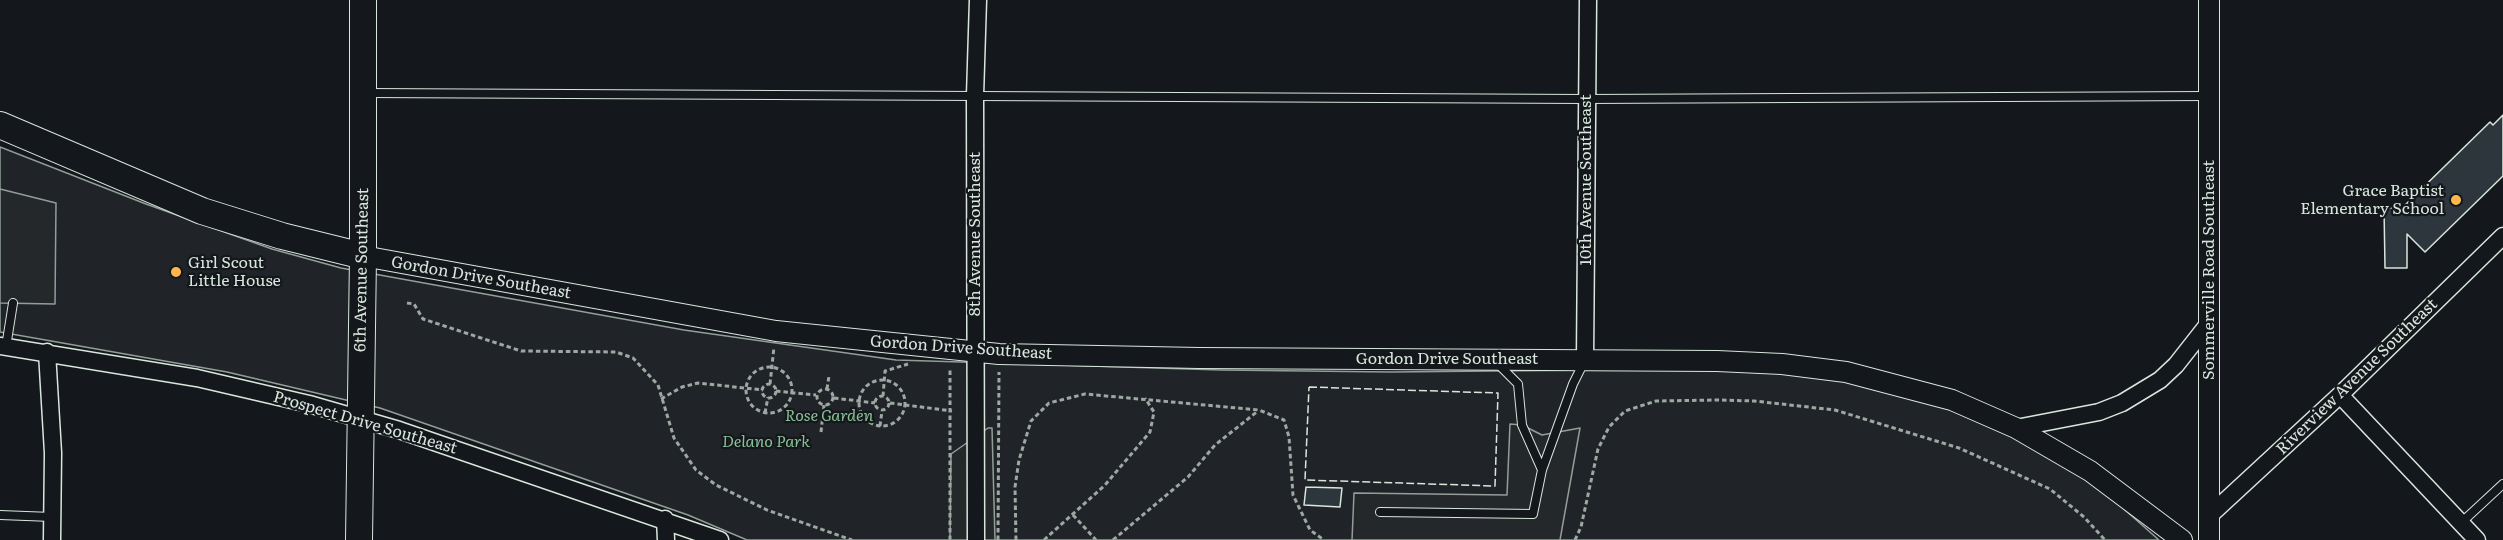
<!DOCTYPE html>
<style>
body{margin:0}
canvas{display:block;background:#14181c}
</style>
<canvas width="2503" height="540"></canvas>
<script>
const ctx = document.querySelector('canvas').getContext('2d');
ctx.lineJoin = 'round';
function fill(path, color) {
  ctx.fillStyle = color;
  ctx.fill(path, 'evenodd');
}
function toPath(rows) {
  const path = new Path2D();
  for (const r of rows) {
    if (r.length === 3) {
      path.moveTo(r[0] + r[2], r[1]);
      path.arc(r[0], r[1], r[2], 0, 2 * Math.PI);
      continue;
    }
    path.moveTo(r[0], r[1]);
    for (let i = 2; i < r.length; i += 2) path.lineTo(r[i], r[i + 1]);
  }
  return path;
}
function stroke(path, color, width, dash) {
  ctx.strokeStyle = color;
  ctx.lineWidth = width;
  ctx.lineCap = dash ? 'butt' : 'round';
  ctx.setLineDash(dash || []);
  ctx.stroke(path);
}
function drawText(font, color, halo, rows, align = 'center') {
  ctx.font = font + ' Literata,serif';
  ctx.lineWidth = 4.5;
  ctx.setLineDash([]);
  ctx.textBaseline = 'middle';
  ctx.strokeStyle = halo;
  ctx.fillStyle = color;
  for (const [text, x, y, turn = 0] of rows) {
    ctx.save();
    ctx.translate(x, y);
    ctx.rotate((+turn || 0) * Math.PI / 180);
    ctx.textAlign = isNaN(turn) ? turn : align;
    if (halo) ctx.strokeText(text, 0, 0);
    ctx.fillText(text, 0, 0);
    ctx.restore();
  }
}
const green = toPath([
 [0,147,146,204,272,249,341,268,684,330,896,360,1221,370,1391,372,1697,369,1786,373,1865,383,1932,402,2028,444,2099,487,2159,540,747,540,688,515,380,408,227,372,0,332,0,147]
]);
const parking = toPath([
 [0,189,56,203,55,304,0,303,0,189],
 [1510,424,1522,425,1542,435,1580,428,1560,540,1352,540,1354,493,1507,495,1510,424],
 [988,428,992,428,995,540,950,540,951,454,988,428]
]);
const building = toPath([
 [2503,115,2503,176,2425,252,2407,234,2407,268,2385,268,2384,208,2402,208,2490,122,2493,125,2503,115],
 [1306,487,1342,488,1340,507,1304,505,1306,487]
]);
const path = toPath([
 [407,303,414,304,423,319,521,351,616,352,633,358,658,385,674,438,696,470,716,485,767,510,852,540],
 [769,390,23],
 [882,403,23],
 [770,384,774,347],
 [769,391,7],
 [825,397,8],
 [827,389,829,376],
 [776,391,816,395],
 [882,403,7],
 [883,396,885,371,908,364],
 [834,398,875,403],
 [661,399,682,387,698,383,763,390],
 [890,403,952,411],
 [765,413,768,397],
 [880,426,882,411],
 [821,432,824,405],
 [1073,515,1096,540],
 [950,540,950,369],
 [998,540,999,372],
 [1016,540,1015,487,1019,460,1031,421,1049,403,1085,394,1259,410,1284,420,1289,437,1293,495,1310,530,1324,540],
 [1044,540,1105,485,1150,432,1154,412,1145,398],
 [1113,540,1188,477,1215,445,1258,411],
 [1575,540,1581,527,1598,449,1609,427,1625,411,1656,401,1718,400,1754,401,1835,410,1959,448,2050,489,2084,517,2105,540]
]);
const service = toPath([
 [366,93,1586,99,2209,96],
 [6,347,13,303],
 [1496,362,1518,384,1522,425,1542,470],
 [1380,512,1533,514,1542,470,1573,384,1585,360],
 [0,515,52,517],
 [2462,522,2503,484]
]);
const minor = toPath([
 [0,346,197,378,309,404,399,430,720,540],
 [47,352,53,453,52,540],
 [1585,360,1588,0],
 [2340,395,2477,540],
 [2016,428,2099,412,2122,403,2160,380,2176,365,2209,323],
 [2209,516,2340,395,2503,236],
 [665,519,666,540],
 [976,540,975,96,978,0]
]);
const tertiary = toPath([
 [363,256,776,331,999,354,1199,358,1717,361,1782,364,1846,372,1952,400,2016,428,2090,471,2182,540],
 [2209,540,2209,0]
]);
const primary = toPath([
 [0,125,202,211,282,236,363,256],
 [359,540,363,256,363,0]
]);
const fence = toPath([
 [1309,387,1498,393,1495,486,1305,480,1309,387]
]);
const markers = [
 [2456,200,6,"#ffb74d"],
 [176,272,6,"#ffb74d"]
];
const streetNames = [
 ["10th Avenue Southeast",1586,180,-90],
 ["8th Avenue Southeast",975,234,-90],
 ["6th Avenue Southeast",362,270,-89],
 ["Sommerville Road Southeast",2209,270,-90],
 ["Gordon Drive Southeast",481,278,10],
 ["Gordon Drive Southeast",961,348,4],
 ["Gordon Drive Southeast",1447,359],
 ["Riverview Avenue Southeast",2357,377,-44],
 ["Prospect Drive Southeast",365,423,16]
];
const poiNames = [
 ["Grace Baptist",2444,191],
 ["Elementary School",2444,209],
 ["Girl Scout",188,263,"left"],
 ["Little House",188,281,"left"]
];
const parkNames = [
 ["Rose Garden",829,416],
 ["Delano Park",766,442]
];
fill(green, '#202428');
stroke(green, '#939e99', 1.5);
fill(parking, '#24282b');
stroke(parking, '#939e99', 1.5);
fill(building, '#2c363c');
stroke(building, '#d8e6dc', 1.5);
stroke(service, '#d8e6dc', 10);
stroke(minor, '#d8e6dc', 19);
stroke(tertiary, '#d8e6dc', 22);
stroke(primary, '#d8e6dc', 28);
stroke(path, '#9da8a2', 3, [4.5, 3]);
stroke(service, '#14181c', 8);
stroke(minor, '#14181c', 16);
stroke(tertiary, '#14181c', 20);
stroke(primary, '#14181c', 26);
stroke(fence, '#d8e6dc', 1.5, [8, 3]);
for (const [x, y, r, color] of markers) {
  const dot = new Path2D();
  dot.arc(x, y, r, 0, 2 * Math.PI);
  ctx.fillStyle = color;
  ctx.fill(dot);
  stroke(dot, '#14181c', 2);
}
drawText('16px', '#d8e6dc', '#14181c', streetNames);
drawText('16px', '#d8e6dc', '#14181c', poiNames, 'right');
drawText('italic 16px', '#8ac095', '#14181c', parkNames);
</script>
